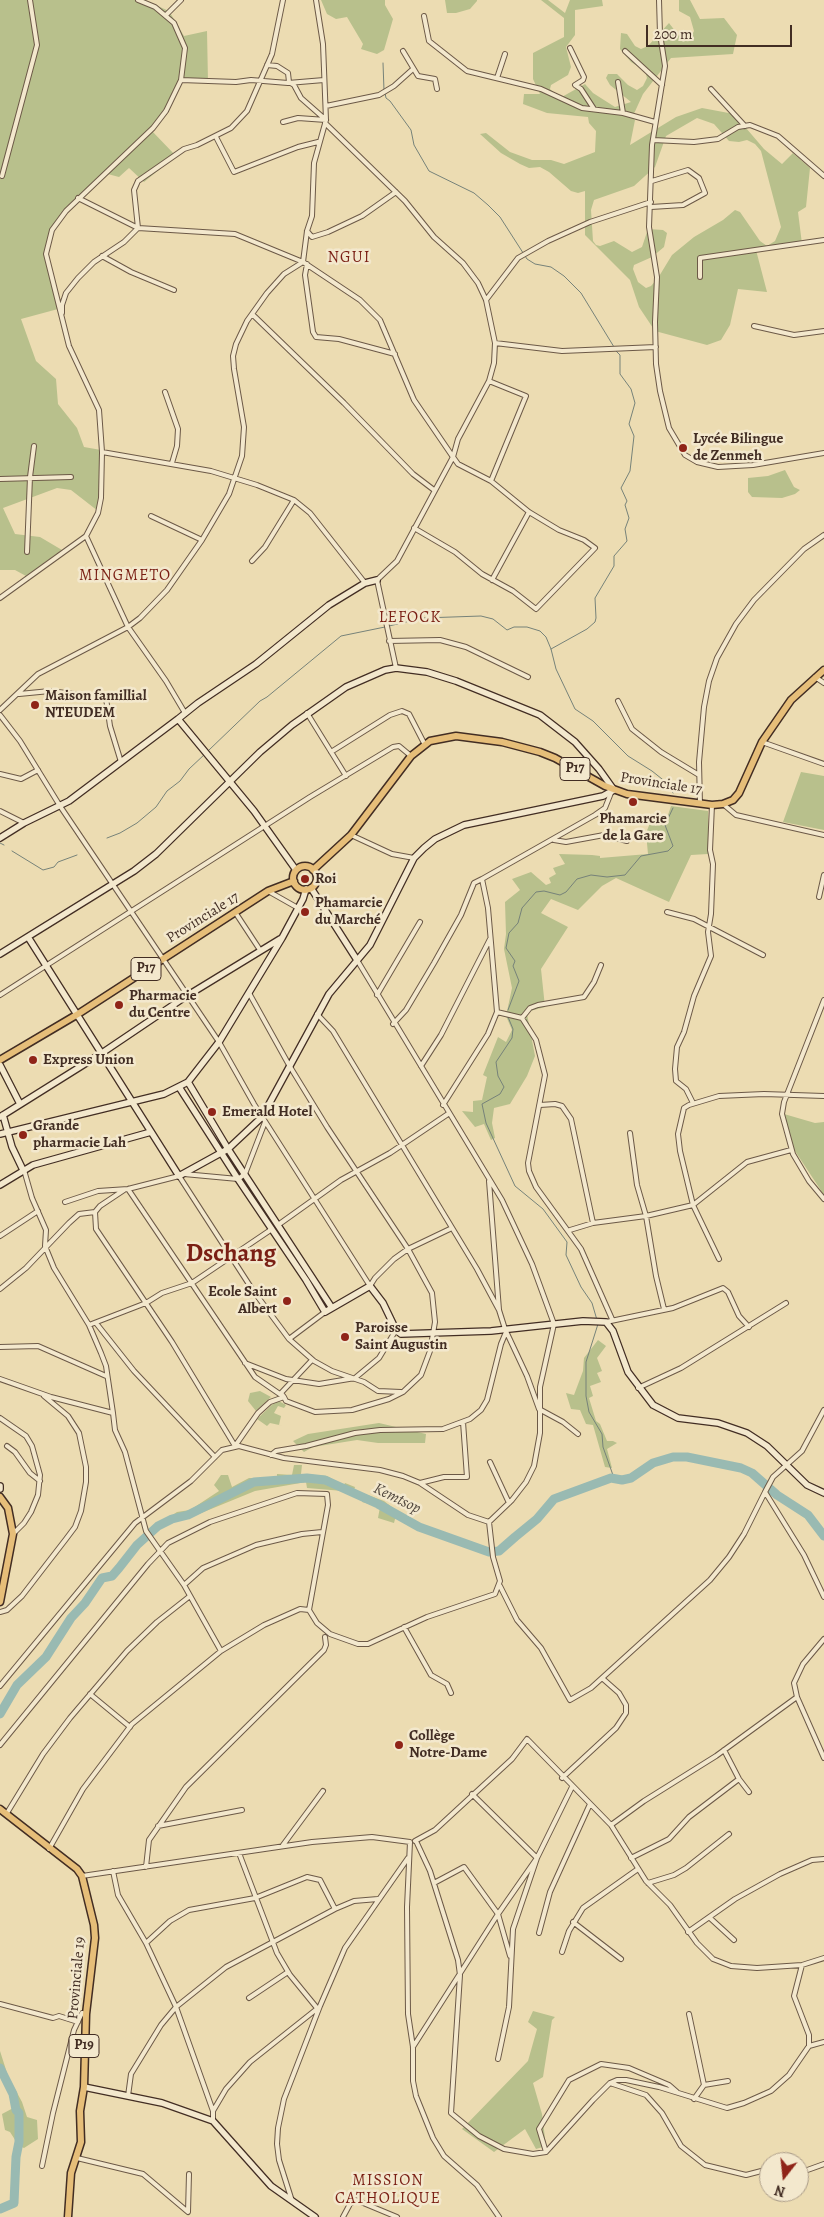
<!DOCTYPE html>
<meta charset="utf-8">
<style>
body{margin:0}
#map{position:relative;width:824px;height:2217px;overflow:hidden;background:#ecdcb2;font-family:Alegreya,serif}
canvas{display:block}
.north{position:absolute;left:759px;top:2152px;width:50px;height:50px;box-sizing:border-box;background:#f3e8cd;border:1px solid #ac9d89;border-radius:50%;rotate:196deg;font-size:14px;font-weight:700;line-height:20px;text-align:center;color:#422d23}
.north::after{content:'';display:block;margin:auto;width:18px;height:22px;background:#8f2418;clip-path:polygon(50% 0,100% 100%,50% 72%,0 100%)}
.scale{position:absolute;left:646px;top:25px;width:146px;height:22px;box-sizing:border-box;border:2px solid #422d23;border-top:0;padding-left:6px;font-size:15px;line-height:18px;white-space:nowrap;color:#422d23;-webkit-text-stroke:4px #f3e8cd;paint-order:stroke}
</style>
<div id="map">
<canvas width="824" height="2217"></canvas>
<div class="north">N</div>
<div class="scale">200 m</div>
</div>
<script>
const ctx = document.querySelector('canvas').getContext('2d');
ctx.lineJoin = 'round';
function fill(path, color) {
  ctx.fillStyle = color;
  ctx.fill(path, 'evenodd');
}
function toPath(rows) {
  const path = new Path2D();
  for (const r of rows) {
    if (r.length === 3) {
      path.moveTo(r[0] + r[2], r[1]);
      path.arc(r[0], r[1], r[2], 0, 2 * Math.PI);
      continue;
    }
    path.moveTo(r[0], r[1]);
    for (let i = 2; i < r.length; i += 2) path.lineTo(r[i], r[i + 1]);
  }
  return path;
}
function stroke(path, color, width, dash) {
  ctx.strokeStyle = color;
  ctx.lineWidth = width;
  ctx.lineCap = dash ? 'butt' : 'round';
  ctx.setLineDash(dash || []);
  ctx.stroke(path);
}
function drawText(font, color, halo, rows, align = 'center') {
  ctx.font = font + ' Alegreya,serif';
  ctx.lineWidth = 5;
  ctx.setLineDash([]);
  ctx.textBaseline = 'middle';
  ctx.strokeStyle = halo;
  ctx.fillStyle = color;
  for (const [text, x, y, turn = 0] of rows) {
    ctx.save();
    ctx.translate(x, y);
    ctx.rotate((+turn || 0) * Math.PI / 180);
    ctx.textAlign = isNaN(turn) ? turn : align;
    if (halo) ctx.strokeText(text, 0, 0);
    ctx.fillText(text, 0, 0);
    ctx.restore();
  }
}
const green = toPath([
 [0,0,144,0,169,11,184,36,207,31,208,82,182,79,172,100,151,130,176,156,144,182,129,168,119,177,104,173,82,195,51,232,46,252,58,309,21,319,36,361,56,379,58,404,77,428,84,447,101,450,98,511,71,490,57,488,3,508,15,534,40,537,62,550,26,576,15,570,0,570],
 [321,0,385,0,385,5,393,19,384,50,377,54,361,49,363,44,347,17,336,19,327,14],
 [445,0,477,0,477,1,470,9,456,13,447,13],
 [541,0,548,0,565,13,570,0,602,0,603,6,575,10,575,35,566,47,571,67,568,75,551,85,550,89,560,98,585,84,593,93,615,107,631,102,610,85,606,78,608,74,617,74,628,85,637,90,643,86,647,78,645,71,631,62,620,49,621,33,627,34,635,46,641,49,648,46,669,23,682,40,691,37,694,31,690,17,679,11,679,0,690,0,700,19,724,18,737,35,733,54,671,58,643,94,632,118,635,120,630,145,676,117,702,108,734,114,764,149,782,164,793,153,810,168,806,207,798,212,802,244,756,250,767,292,738,289,730,325,721,340,707,345,655,331,639,307,630,280,585,235,585,191,578,193,571,191,549,172,540,167,529,168,520,164,501,153,480,134,486,133,510,152,532,160,551,160,564,164,595,152,596,131,589,123,588,117,547,113,523,104,524,94,540,94,533,79,533,53,564,37,564,18],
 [697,118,714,124,729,141,739,142,747,140,755,144,761,151,781,227,775,241,767,246,760,241,740,212,735,210,723,220,694,237,672,255,658,278,651,286,646,288,638,282,633,269,634,265,652,257,664,247,667,233,663,230,648,229,642,247,632,252,614,241,600,246,596,245,593,241,591,210,594,200,634,186,655,167,666,136],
 [785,470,794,487,800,490,795,494,782,498,752,497,748,492,748,478,768,476],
 [801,772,824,776,824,830,783,822],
 [671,806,708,811,708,854,691,855,669,902,616,878,602,886,578,910,551,899,541,913,568,927,541,969,545,1007,530,1011,527,1014,535,1056,527,1076,510,1104,494,1108,492,1123,495,1138,491,1140,484,1124,475,1127,462,1111,473,1112,473,1101,482,1100,487,1077,483,1075,498,1037,506,1042,512,1030,506,1016,512,988,504,949,506,934,505,902,520,890,512,879,531,872,546,885,551,883,549,878,556,874,553,868,565,864,559,854,592,855,600,856,600,858,648,854,646,833,654,813,668,815],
 [784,1114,815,1123,824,1122,824,1195,793,1148],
 [598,1340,606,1346,597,1358,602,1371,597,1373,601,1382,590,1386,593,1396,589,1398,596,1421,600,1424,607,1441,613,1441,617,1443,607,1449,612,1468,605,1467,593,1425,586,1424,580,1410,571,1409,566,1393,574,1395,583,1371,584,1358],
 [260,1391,271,1397,256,1411,248,1401,250,1393],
 [277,1400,286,1405,284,1408,278,1406,274,1413,281,1416,279,1425,284,1426,270,1423,267,1426,257,1419],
 [379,1423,426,1434,425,1443,378,1443,357,1440,313,1447,304,1452,293,1441,308,1434],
 [294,1465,302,1465,301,1474,327,1476,344,1485,345,1483,355,1487,354,1490,384,1501,397,1511,394,1523,378,1518,380,1507,362,1502,363,1499,343,1491,307,1488,306,1482,255,1491,189,1518,179,1518,152,1534,151,1529,177,1512,190,1510,219,1491,214,1485,221,1475,228,1475,232,1487,249,1478,277,1478,277,1474,292,1475],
 [533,2011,555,2017,552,2020,543,2077,533,2083,542,2114,546,2146,536,2149,525,2129,494,2152,462,2129,528,2061,537,2029,528,2022],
 [0,2051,8,2076,22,2102,27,2117,37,2120,38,2139,24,2148,19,2146,10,2132,5,2130,2,2114,17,2106,14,2095,0,2065]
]);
const stream = toPath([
 [383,63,384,90],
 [385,93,386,98,390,101,411,130,414,145,429,171,474,193,488,205,500,217,527,259,535,264,551,267,564,276,581,293,614,347],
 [389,626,423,618,481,616,493,619,507,630,514,627,527,627,540,631,546,637,551,649,556,669,575,709,593,721,628,756,652,771,667,783,673,793],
 [551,649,587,629,595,622,596,618,595,598,614,566,614,556,627,541,625,529,629,518,625,505,627,501,621,488,630,471,634,436,629,424,635,403,631,389,620,374,620,355,616,351],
 [208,751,260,701,267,697,341,636,385,627],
 [107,838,120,833,137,823,156,807,167,791,180,781,189,769,205,754],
 [0,843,4,845],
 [12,851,43,870,54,867,58,862,77,855],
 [508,1010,519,981,513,966,515,961,506,948,509,933,518,923,522,908,536,892,544,891,560,895,566,892,577,879,591,875,607,877,625,875,641,856,668,851,673,846,665,825,673,808],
 [508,1017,513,1029,512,1038,496,1062,498,1076,504,1087,500,1094,482,1104,486,1123,515,1186,543,1209,567,1242,566,1255,581,1287,592,1303,597,1320],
 [598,1324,586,1362,586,1396,589,1412,602,1434,603,1447,614,1478]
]);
const river = toPath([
 [0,1714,17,1685,46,1657,71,1618,85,1603,102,1578,112,1576,119,1568,137,1545,158,1526,172,1519,188,1515,254,1482,307,1478,325,1480,378,1504,419,1527,489,1552,499,1551,515,1537,537,1519,554,1499,611,1478,622,1480,631,1478,653,1463,673,1457,687,1457,741,1468,752,1473,777,1495,808,1515,824,1536],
 [0,2068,13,2094,16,2110,19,2113,19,2142,16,2157,14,2203,0,2209]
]);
const street = toPath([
 [316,0,323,44,326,120,314,163,312,216,307,231,303,262,360,300,380,320,414,400,453,457,397,561,377,580,396,668],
 [659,0,660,34,665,66,652,145,649,227,657,277,655,322,656,364,660,391,669,428,685,455,697,462,718,467,753,465,824,453],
 [166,15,181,0],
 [424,16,429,41,467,71,541,89,582,108,623,113,655,122],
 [570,48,584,77,583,80,575,85,581,89,594,109],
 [403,51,418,76,435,79,437,89],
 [625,51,662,85],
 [267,65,277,66,288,73,289,82,294,85,301,98,326,120,298,118,283,122],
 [497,78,505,54],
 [181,80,236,82,251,80,288,83,324,80],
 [618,82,623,113],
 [711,89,745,126],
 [326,106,379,95,394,86,413,69],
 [326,120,325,123,405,201,434,237,463,263,478,283,486,300,495,343,494,363,489,381,458,439,453,457,458,464,491,481,529,512,559,530,584,540,595,548,536,609,513,591,482,574,455,552,414,528],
 [216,137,234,172,298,147,318,142],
 [653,140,694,142,718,139,738,127,750,125,778,136,824,176],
 [2,176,37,45,30,0],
 [78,198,138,228,235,234,303,262],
 [651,207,683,205,705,193,699,178,688,170,652,181],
 [307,231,312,237,328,232,362,216,396,192],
 [102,256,131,272,174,290],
 [307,264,305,275,313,332,316,337,339,339,395,354],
 [700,277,700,258,824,240],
 [486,300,518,258,548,241,590,222,651,202],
 [62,313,62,305,66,293,78,278,94,262,124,242,138,228,134,190,138,181,184,149,197,145,231,128,247,111,272,54,283,0],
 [252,314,344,403,413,474,434,490],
 [754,326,794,335,824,331],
 [495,343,562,351,656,347],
 [489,381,526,396,491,481],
 [165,392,178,429,177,446,172,463],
 [102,452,211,471,257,485,294,500,310,513,365,583],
 [0,479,71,477],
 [151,516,202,540],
 [86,536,128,627,166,681,185,713],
 [27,552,30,477,34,446],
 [252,561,265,547,294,500],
 [492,580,529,512],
 [0,598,86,536,98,513,101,498,102,452,99,410,69,346,46,254,52,230,66,211,153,128,166,111,181,80,185,48,174,23,155,7,138,0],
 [389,641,440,640,466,647,528,677],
 [815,677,824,683],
 [19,694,50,691,106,698,118,697],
 [106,698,110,726,121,762],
 [618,701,632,729,661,752,699,775],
 [0,710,38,674,128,627,140,618,167,590,202,540,229,494,242,456,244,427,234,369,233,356,236,344,247,321,267,293,284,274,303,262],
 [307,713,346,776],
 [0,715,20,741,60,806,219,1042,254,1104,370,1286,375,1278,394,1259,408,1249,452,1228],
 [762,742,824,764],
 [331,752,390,715,402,711,409,714,425,745],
 [0,774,21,779,38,770],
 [700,804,699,762,704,707,709,681,717,658,736,624,754,600,804,549,824,535],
 [723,804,736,815,824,835],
 [0,811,24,823],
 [351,835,392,854,414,858],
 [554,840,566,842,604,835,627,841],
 [268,891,298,908],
 [819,897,824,875],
 [235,912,260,950],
 [667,912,694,919,763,955],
 [0,995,310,797,393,747,399,746,411,756],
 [377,995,420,922],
 [824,1000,784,1102,782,1114,793,1154,809,1181,824,1199],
 [497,1012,522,1018,536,1040,545,1075,528,1163,529,1171,536,1187,581,1249,612,1319],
 [317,1014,333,1031,477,1269,499,1310],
 [522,1018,530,1008,538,1005,584,997,594,982,601,965],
 [393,1024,406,1010,434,963,461,915,474,883,482,879],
 [421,1066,441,1035,490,939],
 [693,1103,686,1089,676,1081,675,1069,677,1047,684,1032,694,996,711,956,708,932,711,914,713,864,710,850,712,805],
 [443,1105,488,1034,497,1012,488,908,482,879,595,815,605,808,611,793],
 [540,1105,555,1104,562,1106,571,1119,593,1223],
 [630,1133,637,1185,646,1216,656,1276,664,1309],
 [24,1170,32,1198,46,1230,45,1246,54,1268,89,1325,101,1353,106,1366,113,1413],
 [184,1174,238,1179,245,1174,265,1122],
 [489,1181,499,1310,505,1329,527,1376,539,1409,563,1422,578,1434],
 [128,1189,255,1377,284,1397,286,1401,315,1412,352,1410,389,1399,403,1392,421,1375,430,1351,435,1322,432,1293,408,1249,327,1127,289,1065,249,993],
 [124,1190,100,1206,95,1212,96,1229,172,1342,235,1446],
 [65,1202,98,1191,128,1189,179,1176,252,1289,289,1339,314,1361,332,1371,364,1382,378,1391,401,1392],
 [278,1225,341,1180,390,1153,448,1114],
 [570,1230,593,1223,646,1216,693,1205,747,1162,791,1150],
 [0,1236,38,1211],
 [719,1259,693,1205,680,1151,678,1134,684,1108,689,1105,719,1096,764,1094,824,1096],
 [0,1289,26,1268,69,1223,79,1214,95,1212],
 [606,1322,673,1308,723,1288,728,1292,739,1316,749,1327],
 [96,1323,134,1371,215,1457],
 [89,1325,146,1303,162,1293,192,1283,272,1229],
 [289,1339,325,1312],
 [0,1347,38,1346,106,1376],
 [245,1363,286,1379,319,1384,355,1378,379,1358,396,1330],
 [0,1379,51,1397,113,1413,115,1430,125,1452,146,1531,184,1585,221,1651,264,1625,300,1609,309,1610,317,1623,330,1634,358,1644,368,1644,427,1617,495,1594,500,1581,493,1557,489,1522,512,1500,526,1482,534,1466,540,1433,540,1387,554,1324,532,1264,502,1200,357,960],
 [638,1388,681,1368,786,1303],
 [824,1410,802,1451,773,1477,765,1492,804,1555,824,1597],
 [0,1418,26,1436,32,1446,40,1475,38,1495,31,1512,24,1523,13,1534],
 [7,1446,15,1452,30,1473,40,1481],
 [235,1446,258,1413,270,1402,284,1397,281,1393,312,1360],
 [271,1455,276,1451,306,1446,355,1433,380,1430,443,1429,470,1419,481,1410,487,1400,501,1344,506,1332],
 [490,1462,509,1503],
 [420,1483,444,1477,467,1477,463,1422],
 [184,1585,203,1568,256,1545,302,1534,322,1532],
 [500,1586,517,1620,541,1648,570,1700,591,1688,710,1580,729,1557,744,1534,765,1492],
 [0,1612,7,1610,22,1596,66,1539,75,1527,81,1511,86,1482,86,1467,79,1433,68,1416,44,1396],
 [404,1627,431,1675,447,1684,451,1693],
 [824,1639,803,1664,794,1683,797,1697,824,1758],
 [0,1686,135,1523,191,1481,222,1450,239,1446,284,1458,380,1470,403,1476,420,1483,468,1515,489,1522],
 [90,1694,130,1727],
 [0,1745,148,1564,168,1543,210,1522,297,1493,327,1494,328,1505,309,1610],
 [724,1750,739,1779,749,1792],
 [562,1778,616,1728,626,1713,626,1705,619,1693,602,1678],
 [7,1813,43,1754,70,1718,127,1651,157,1622,190,1596],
 [611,1825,644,1801,716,1756,797,1697],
 [158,1826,242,1810],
 [415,1841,435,1830,512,1759,527,1739,611,1825,646,1881,670,1905,697,1943,713,1959,731,1966,757,1968,802,1965,824,1958],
 [416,1841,430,1871,458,1960,460,1975,451,2113,479,2136,504,2149,533,2154,546,2152,593,2100,610,2083,617,2080,626,2080,659,2087,727,2108,744,2103,771,2091,789,2075,809,2046,824,2042],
 [283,1845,323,1791],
 [49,1849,83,1789,132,1724,221,1651],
 [239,1853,277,1953,290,1975,317,2008],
 [631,1858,669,1839,689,1817,739,1779],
 [146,1867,149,1840,186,1787,324,1650,326,1645,325,1637],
 [113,1871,118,1895,146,1943,176,2007,213,2111,213,2121],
 [82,1876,312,1842,372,1837,410,1842,407,1907,408,2014,413,2047,413,2081,416,2096,433,2138,444,2156,477,2185,499,2217],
 [434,1883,464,1867,498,1914,510,1956],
 [648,1883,674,1875,686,1868,729,1834],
 [710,1918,734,1940],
 [573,1922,621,1959],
 [688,1932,735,1899,780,1874,812,1860,824,1859],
 [539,1933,550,1892,590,1804],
 [146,1943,170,1921,189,1910,255,1898,307,1877,320,1880,335,1909],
 [562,1952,569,1931,583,1908,638,1869],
 [802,1965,794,1996,809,2035,809,2046],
 [249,1998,288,1972],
 [0,2004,53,2018,59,2016,78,2022],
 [689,2014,704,2085,694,2099],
 [413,2047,498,1914,537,1858,472,1794],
 [498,2059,509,2007,513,1929,537,1858,572,1787],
 [610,2083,646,2095,662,2113,681,2146,705,2165,746,2175,769,2169],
 [704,2085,728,2081],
 [128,2096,131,2074,161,2025,176,2007,226,1967,335,1909,354,1901,378,1899],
 [213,2111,226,2089,250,2062,318,2008],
 [546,2152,539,2129,569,2080,601,2064,629,2068,669,2085,677,2092],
 [77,2158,143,2174,188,2212,189,2174],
 [42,2166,53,2113,74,2030,82,2013,86,2014],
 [799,2173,824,2164],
 [292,2201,279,2160,277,2144,278,2128,284,2099,320,2006,345,1948,408,1858],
 [343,2217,350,2204,356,2200,397,2217]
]);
const secondary = toPath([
 [178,719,198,703,256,664,329,605,365,583,377,580],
 [0,838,24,823,69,801,178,719,254,811,296,870],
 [311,888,357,960],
 [0,954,134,871,156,854,260,752,292,725,346,687,385,670,396,668,427,672,456,681,540,715,575,742,599,769,614,790,603,796,464,825,435,839,424,848,414,858,370,945,329,994,262,1117,228,1149,179,1176,28,937],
 [0,1065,20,1104],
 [188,1082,228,1149,332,1308],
 [179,1087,238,1179,306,1280,325,1312,370,1286,383,1303,396,1330,401,1334,491,1331,583,1321,606,1322,613,1331,628,1372,653,1405,678,1418,718,1423,747,1433,767,1446,807,1485,824,1493],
 [3,1115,12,1147,23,1170],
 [0,1117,99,1055,185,997,280,939],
 [0,1134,164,1094,188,1082,219,1042,282,938,303,899,306,889],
 [0,1185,33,1165,151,1132],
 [0,1486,0,1489],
 [84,2087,162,2103,213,2121,271,2186,315,2217]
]);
const primary = toPath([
 [305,878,12],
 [313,870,351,835,411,756,430,741,456,736,502,742,540,752,555,758,605,786,627,794,712,805,723,804,733,800,739,793,762,742,791,700,824,670],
 [0,1060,78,1014,268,891,294,881],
 [0,1497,8,1508,13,1534,0,1602],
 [0,1809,77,1869,82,1876,94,1925,95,1938,86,2014,84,2087,80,2111,81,2142,71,2173,68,2217]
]);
const markers = [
 [683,448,5,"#8f2418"],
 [35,705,5,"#8f2418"],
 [633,802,5,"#8f2418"],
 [305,879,5,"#8f2418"],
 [305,912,5,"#8f2418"],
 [119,1005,5,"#8f2418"],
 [33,1060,5,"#8f2418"],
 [212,1112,5,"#8f2418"],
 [23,1135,5,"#8f2418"],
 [287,1301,5,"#8f2418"],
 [345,1337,5,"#8f2418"],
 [399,1745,5,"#8f2418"]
];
const shields = [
 [575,769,30],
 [146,969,30],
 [84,2046,30]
];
const shieldNames = [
 ["P17",575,769],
 ["P17",146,969],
 ["P19",84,2046]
];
const poiNames = [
 ["Lycée Bilingue",693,439],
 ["de Zenmeh",693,456],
 ["Maison famillial",45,696],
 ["NTEUDEM",45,713],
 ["Phamarcie",633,819,"center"],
 ["de la Gare",633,836,"center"],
 ["Roi",315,879],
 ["Phamarcie",315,903],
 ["du Marché",315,920],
 ["Pharmacie",129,996],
 ["du Centre",129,1013],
 ["Express Union",43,1060],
 ["Emerald Hotel",222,1112],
 ["Grande",33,1126],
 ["pharmacie Lah",33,1143],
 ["Ecole Saint",277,1292,"right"],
 ["Albert",277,1309,"right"],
 ["Paroisse",355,1328],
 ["Saint Augustin",355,1345],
 ["Collège",409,1736],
 ["Notre-Dame",409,1753]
];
const streetNames = [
 ["Provinciale 17",661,784,9],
 ["Provinciale 17",203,918,-32],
 ["Provinciale 19",77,1978,-85]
];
const neighbourhoodNames = [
 ["NGUI",349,258],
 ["MINGMETO",125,576],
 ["LEFOCK",410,618],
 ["MISSION",388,2181],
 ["CATHOLIQUE",388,2199]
];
const waterNames = [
 ["Kemtsop",397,1499,26]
];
const townNames = [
 ["Dschang",231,1255]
];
fill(green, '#b8c08c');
stroke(stream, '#768279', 1);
stroke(river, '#99bab2', 9);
stroke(street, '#6c5947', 6);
stroke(secondary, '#422d23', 8);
stroke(primary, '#422d23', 9);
stroke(street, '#f3e8cd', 4);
stroke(secondary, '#f3e8cd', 5.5);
stroke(primary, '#e6be79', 6);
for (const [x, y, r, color] of markers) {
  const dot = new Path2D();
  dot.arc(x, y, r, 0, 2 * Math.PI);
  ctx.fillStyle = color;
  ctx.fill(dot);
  stroke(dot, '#f3e8cd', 2);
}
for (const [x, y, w] of shields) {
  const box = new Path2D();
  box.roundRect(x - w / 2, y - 11.5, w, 23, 4);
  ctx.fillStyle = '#f3e8cd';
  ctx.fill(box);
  stroke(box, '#422d23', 1);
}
drawText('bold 14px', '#422d23', null, shieldNames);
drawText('bold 15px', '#422d23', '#f3e8cd', poiNames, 'left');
drawText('15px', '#422d23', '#f3e8cd', streetNames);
ctx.letterSpacing = '1px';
drawText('16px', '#7a1f14', '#f3e8cd', neighbourhoodNames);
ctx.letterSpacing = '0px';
drawText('italic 16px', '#534940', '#f3e8cd', waterNames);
drawText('bold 25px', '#7a1f14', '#f3e8cd', townNames);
</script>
